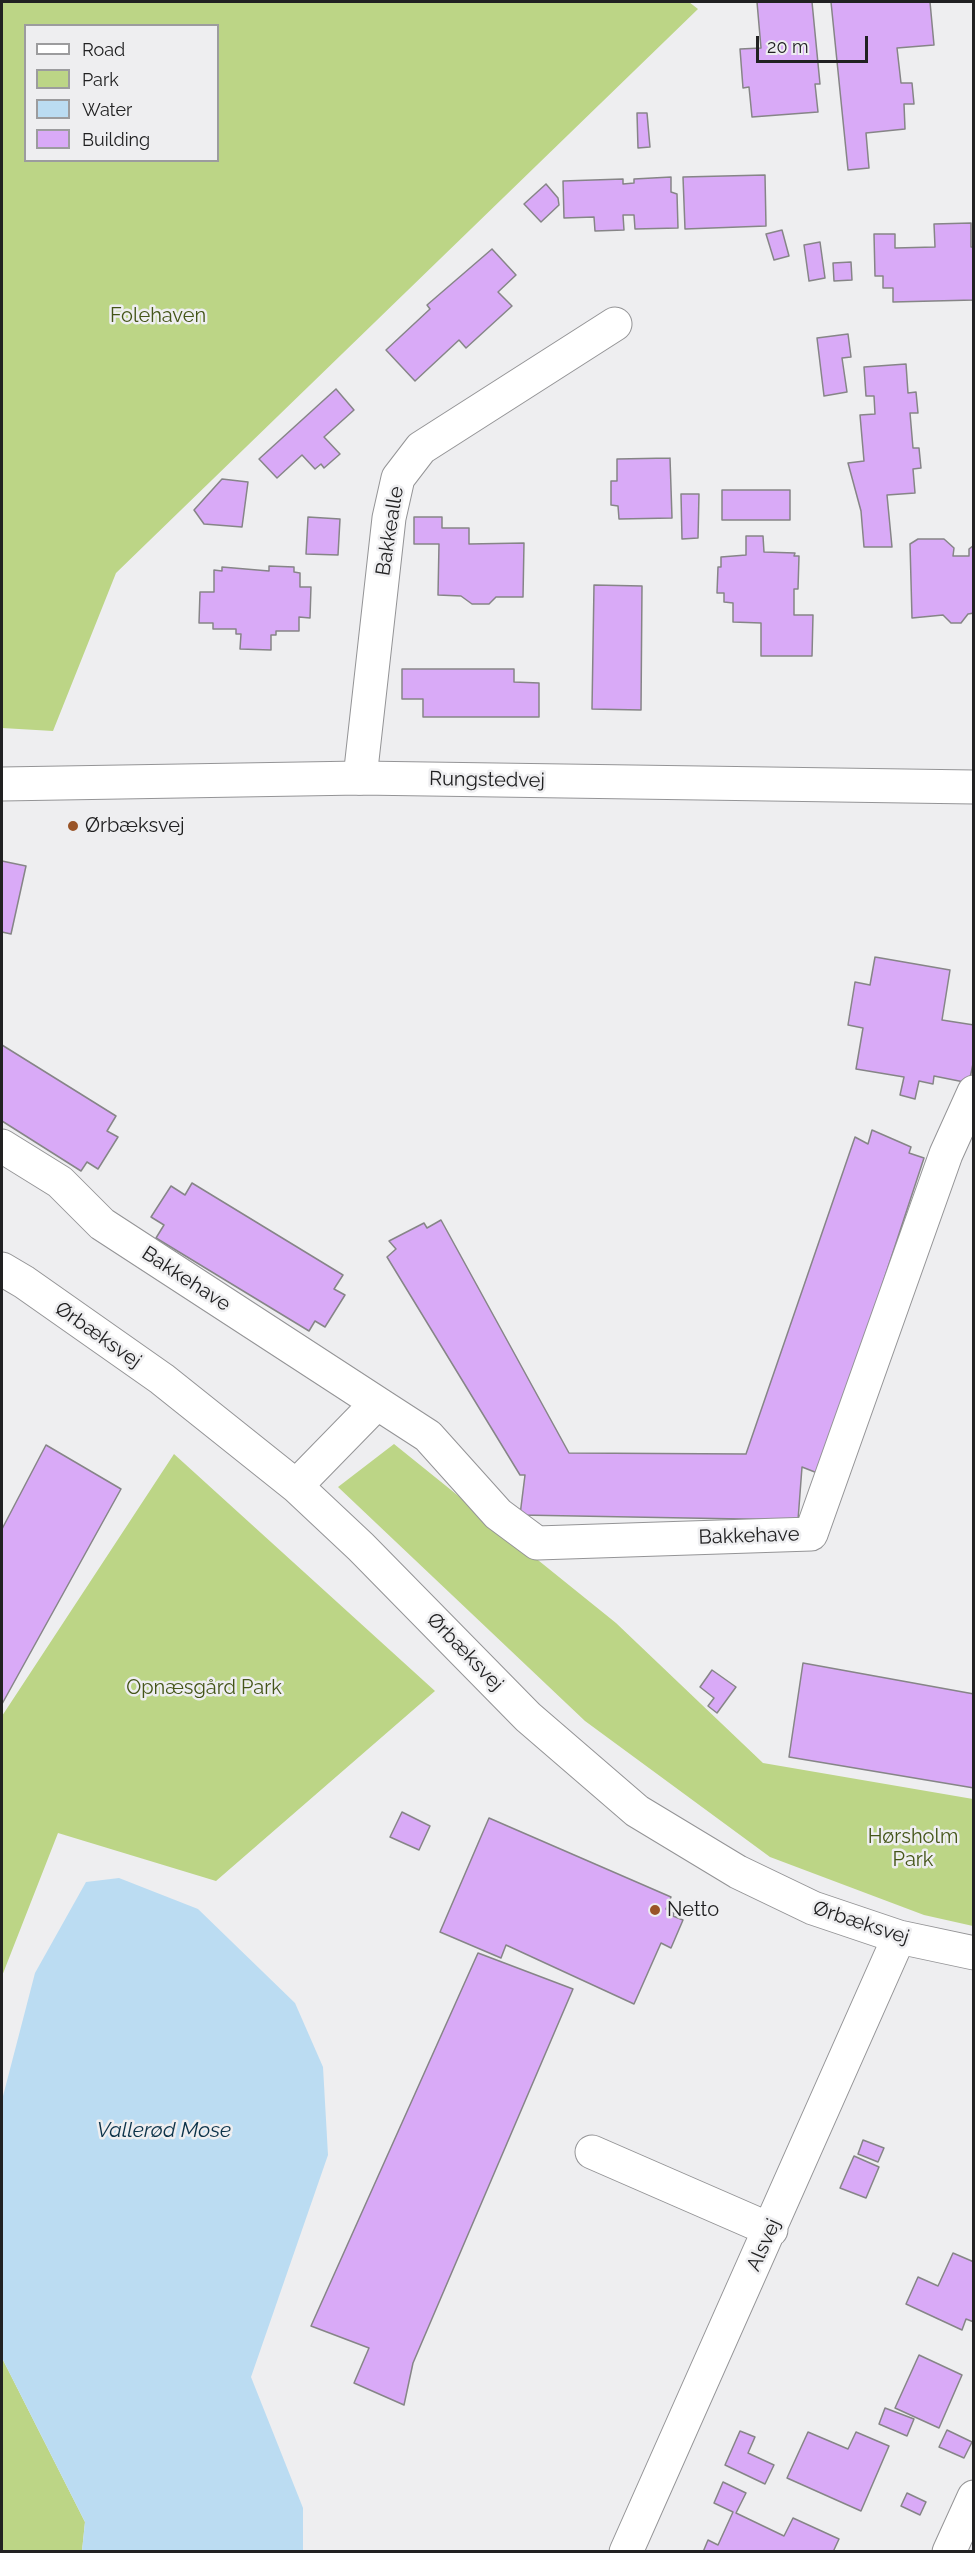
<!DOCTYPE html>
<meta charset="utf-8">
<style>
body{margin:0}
#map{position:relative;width:975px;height:2553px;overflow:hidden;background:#eeeef0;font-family:Raleway,sans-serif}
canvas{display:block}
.frame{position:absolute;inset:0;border:3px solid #212122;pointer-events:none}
.legend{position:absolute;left:24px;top:24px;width:195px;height:138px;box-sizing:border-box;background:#eeeef0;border:2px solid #9c9c9e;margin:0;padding:8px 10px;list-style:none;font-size:18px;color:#212122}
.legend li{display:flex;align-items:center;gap:12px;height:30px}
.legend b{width:30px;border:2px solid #9c9c9e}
.scale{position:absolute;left:756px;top:36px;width:112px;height:27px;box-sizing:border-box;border:3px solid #212122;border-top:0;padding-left:8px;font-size:18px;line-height:21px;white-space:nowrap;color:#212122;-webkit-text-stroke:4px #eeeef0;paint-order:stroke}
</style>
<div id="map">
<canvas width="975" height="2553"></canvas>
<div class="frame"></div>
<ul class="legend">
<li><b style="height:8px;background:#fff"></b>Road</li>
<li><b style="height:16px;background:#bcd586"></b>Park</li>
<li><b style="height:16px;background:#bbdcf2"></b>Water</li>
<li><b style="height:16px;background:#d9aaf7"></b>Building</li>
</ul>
<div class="scale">20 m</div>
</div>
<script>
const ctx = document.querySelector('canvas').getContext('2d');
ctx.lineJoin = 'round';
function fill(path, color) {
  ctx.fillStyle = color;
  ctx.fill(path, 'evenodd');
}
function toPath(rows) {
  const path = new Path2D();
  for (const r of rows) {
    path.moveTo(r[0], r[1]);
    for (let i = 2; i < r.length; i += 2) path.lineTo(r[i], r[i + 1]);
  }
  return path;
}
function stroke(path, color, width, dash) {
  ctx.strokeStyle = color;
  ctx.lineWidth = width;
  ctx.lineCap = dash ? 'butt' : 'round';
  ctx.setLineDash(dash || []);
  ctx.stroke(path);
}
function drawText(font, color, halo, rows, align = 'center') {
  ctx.font = font + ' Raleway,sans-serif';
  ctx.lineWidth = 5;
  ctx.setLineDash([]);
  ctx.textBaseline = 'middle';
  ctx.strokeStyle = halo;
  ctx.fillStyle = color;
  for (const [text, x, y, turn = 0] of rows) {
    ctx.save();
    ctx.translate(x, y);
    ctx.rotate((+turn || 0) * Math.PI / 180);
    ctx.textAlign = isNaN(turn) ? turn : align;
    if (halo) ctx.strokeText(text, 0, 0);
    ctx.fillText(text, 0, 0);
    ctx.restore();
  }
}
const green = toPath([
 [2,2,689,2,698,9,116,573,53,731,2,728],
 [26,26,218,26,218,160,26,160],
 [394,1444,616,1623,763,1763,973,1799,973,1926,924,1915,770,1857,585,1721,338,1487],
 [174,1454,435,1691,216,1881,58,1833,2,1976,2,1716],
 [2,2358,85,2522,82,2551,2,2551]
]);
const water = toPath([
 [119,1878,198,1909,295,2003,323,2067,328,2155,251,2377,303,2508,303,2551,82,2551,85,2522,2,2358,2,2100,35,1973,86,1882]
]);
const building = toPath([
 [757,2,812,2,820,84,815,84,818,112,752,117,749,87,743,88,740,49,761,48,757,2],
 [831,2,930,2,934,45,897,48,901,83,912,83,914,104,904,104,905,129,866,133,869,168,848,170,831,2],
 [637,113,647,113,650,147,638,148,637,113],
 [765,175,766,226,685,229,683,177,765,175],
 [671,177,671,192,677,194,678,228,635,229,634,215,623,215,624,230,595,231,594,217,564,218,563,181,623,179,623,184,634,183,634,179,671,177],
 [546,184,558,198,559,205,541,222,524,204,546,184],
 [971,223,971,247,974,247,974,300,893,302,893,288,883,288,883,276,875,276,874,234,895,234,895,248,935,247,934,224,971,223],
 [782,230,789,256,774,260,766,234,782,230],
 [820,242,825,278,809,281,804,245,820,242],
 [492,249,516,275,498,292,512,306,466,348,459,340,415,381,386,350,430,309,427,305,492,249],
 [851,262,852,280,834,281,833,263,851,262],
 [848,334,851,357,842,358,847,392,824,396,817,338,848,334],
 [906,364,908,393,916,392,918,413,910,413,913,448,919,448,921,468,913,469,915,493,887,495,892,547,864,547,861,511,848,463,864,461,860,415,875,414,874,396,866,396,864,367,906,364],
 [336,389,354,410,324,437,340,454,324,468,321,464,315,469,302,455,277,478,259,459,336,389],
 [670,458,672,518,619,519,618,506,611,505,611,481,617,481,617,459,670,458],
 [222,479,248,482,242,527,204,524,194,510,222,479],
 [722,490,790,490,790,520,722,520,722,490],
 [681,494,699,494,698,538,682,539,681,494],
 [308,517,340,519,338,555,306,554,308,517],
 [414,517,442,517,442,528,469,528,469,544,524,543,523,597,496,597,489,604,472,604,461,596,438,595,439,544,414,544,414,517],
 [746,536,763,536,764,552,795,553,794,556,799,556,798,589,794,589,794,615,813,615,812,656,761,656,761,623,733,622,733,603,724,602,724,593,717,593,718,567,721,567,721,557,746,555,746,536],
 [918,539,944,539,954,548,953,556,969,556,969,549,974,545,974,613,968,614,961,623,951,623,943,615,912,618,910,544,918,539],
 [269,566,294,567,294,572,300,573,300,587,311,587,310,618,299,617,299,631,276,631,276,635,271,635,271,650,240,649,241,634,236,634,236,629,213,629,213,623,199,623,200,592,214,592,214,570,222,571,222,567,269,571,269,566],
 [594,585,642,586,641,710,592,709,594,585],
 [402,669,514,669,514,682,539,683,539,717,423,717,423,699,402,699,402,669],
 [2,861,26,866,11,934,2,932,2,861],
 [875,957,950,970,942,1020,974,1025,974,1059,969,1083,934,1076,933,1084,919,1081,915,1099,900,1095,904,1077,856,1069,863,1028,848,1025,855,982,870,985,875,957],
 [2,1045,116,1116,107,1131,118,1137,98,1169,87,1162,81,1171,2,1121,2,1045],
 [872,1130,911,1147,909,1153,924,1158,820,1474,802,1467,798,1520,520,1515,525,1475,520,1475,387,1257,396,1249,389,1241,424,1223,427,1228,441,1220,569,1453,746,1454,855,1137,868,1144,872,1130],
 [192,1183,343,1275,334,1289,345,1295,325,1327,315,1321,309,1331,156,1238,164,1225,151,1217,171,1186,185,1195,192,1183],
 [46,1445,121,1489,2,1704,2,1529,46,1445],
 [803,1663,974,1694,974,1788,789,1757,803,1663],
 [712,1670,736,1687,717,1713,708,1706,714,1698,700,1687,712,1670],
 [402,1812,430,1826,419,1850,390,1837,402,1812],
 [489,1818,671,1897,666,1909,674,1913,673,1916,683,1920,671,1948,661,1943,634,2004,506,1945,501,1958,440,1932,489,1818],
 [478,1953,573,1989,413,2363,404,2405,354,2383,369,2348,311,2326,478,1953],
 [863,2140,884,2148,878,2162,858,2154,863,2140],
 [854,2156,879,2167,866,2198,840,2188,854,2156],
 [953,2253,974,2262,974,2322,966,2319,962,2330,906,2304,918,2277,938,2286,953,2253],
 [919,2355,962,2375,939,2428,895,2408,919,2355],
 [885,2408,914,2419,907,2436,879,2424,885,2408],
 [947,2430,972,2442,964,2458,939,2447,947,2430],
 [740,2431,755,2437,748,2453,774,2465,765,2484,725,2465,740,2431],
 [808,2432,848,2449,856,2432,889,2446,861,2511,787,2478,808,2432],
 [723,2482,746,2493,736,2513,784,2536,793,2518,839,2539,833,2552,703,2552,708,2540,718,2545,733,2512,714,2503,723,2482],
 [907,2493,926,2502,920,2515,901,2506,907,2493]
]);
const minor = toPath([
 [360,778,389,518,398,478,421,448,615,324],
 [2,1146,60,1182,102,1224,377,1403,296,1486],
 [2,1269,24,1282,162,1379,296,1486,361,1547,528,1717,637,1811,738,1872,813,1908,899,1937,974,1953],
 [377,1403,428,1436,498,1514,537,1543,811,1534,946,1154,974,1092],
 [592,2152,771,2230],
 [626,2552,899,1937],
 [949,2552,974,2497]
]);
const major = toPath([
 [2,784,360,778,974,787]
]);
const markers = [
 [73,826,6,"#995428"],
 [655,1910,6,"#995428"]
];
const parkNames = [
 ["Folehaven",158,316],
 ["Opnæsgård Park",204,1688],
 ["Hørsholm",913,1837],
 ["Park",913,1860]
];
const streetNames = [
 ["Bakkealle",390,531,-81],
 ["Rungstedvej",487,780,1],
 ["Bakkehave",186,1279,33],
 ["Ørbæksvej",98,1335,35],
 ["Bakkehave",749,1536,-2],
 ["Ørbæksvej",465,1652,46],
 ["Ørbæksvej",861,1923,18],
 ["Alsvej",764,2245,-66]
];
const poiNames = [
 ["Ørbæksvej",85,826],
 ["Netto",667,1910]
];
const waterNames = [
 ["Vallerød Mose",164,2131]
];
fill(green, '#bcd586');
fill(water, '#bbdcf2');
fill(building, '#d9aaf7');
stroke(building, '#868587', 1.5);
stroke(minor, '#949496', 35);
stroke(major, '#949496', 35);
stroke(minor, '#fff', 33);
stroke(major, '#fff', 33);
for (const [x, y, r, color] of markers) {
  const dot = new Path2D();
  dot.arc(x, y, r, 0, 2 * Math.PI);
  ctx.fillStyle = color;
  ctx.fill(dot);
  stroke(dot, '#eeeef0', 2);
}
drawText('20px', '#445518', '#eeeef0', parkNames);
drawText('20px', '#212122', '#eeeef0', streetNames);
drawText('20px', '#212122', '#eeeef0', poiNames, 'left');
drawText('italic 21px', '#0b3249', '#eeeef0', waterNames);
</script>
